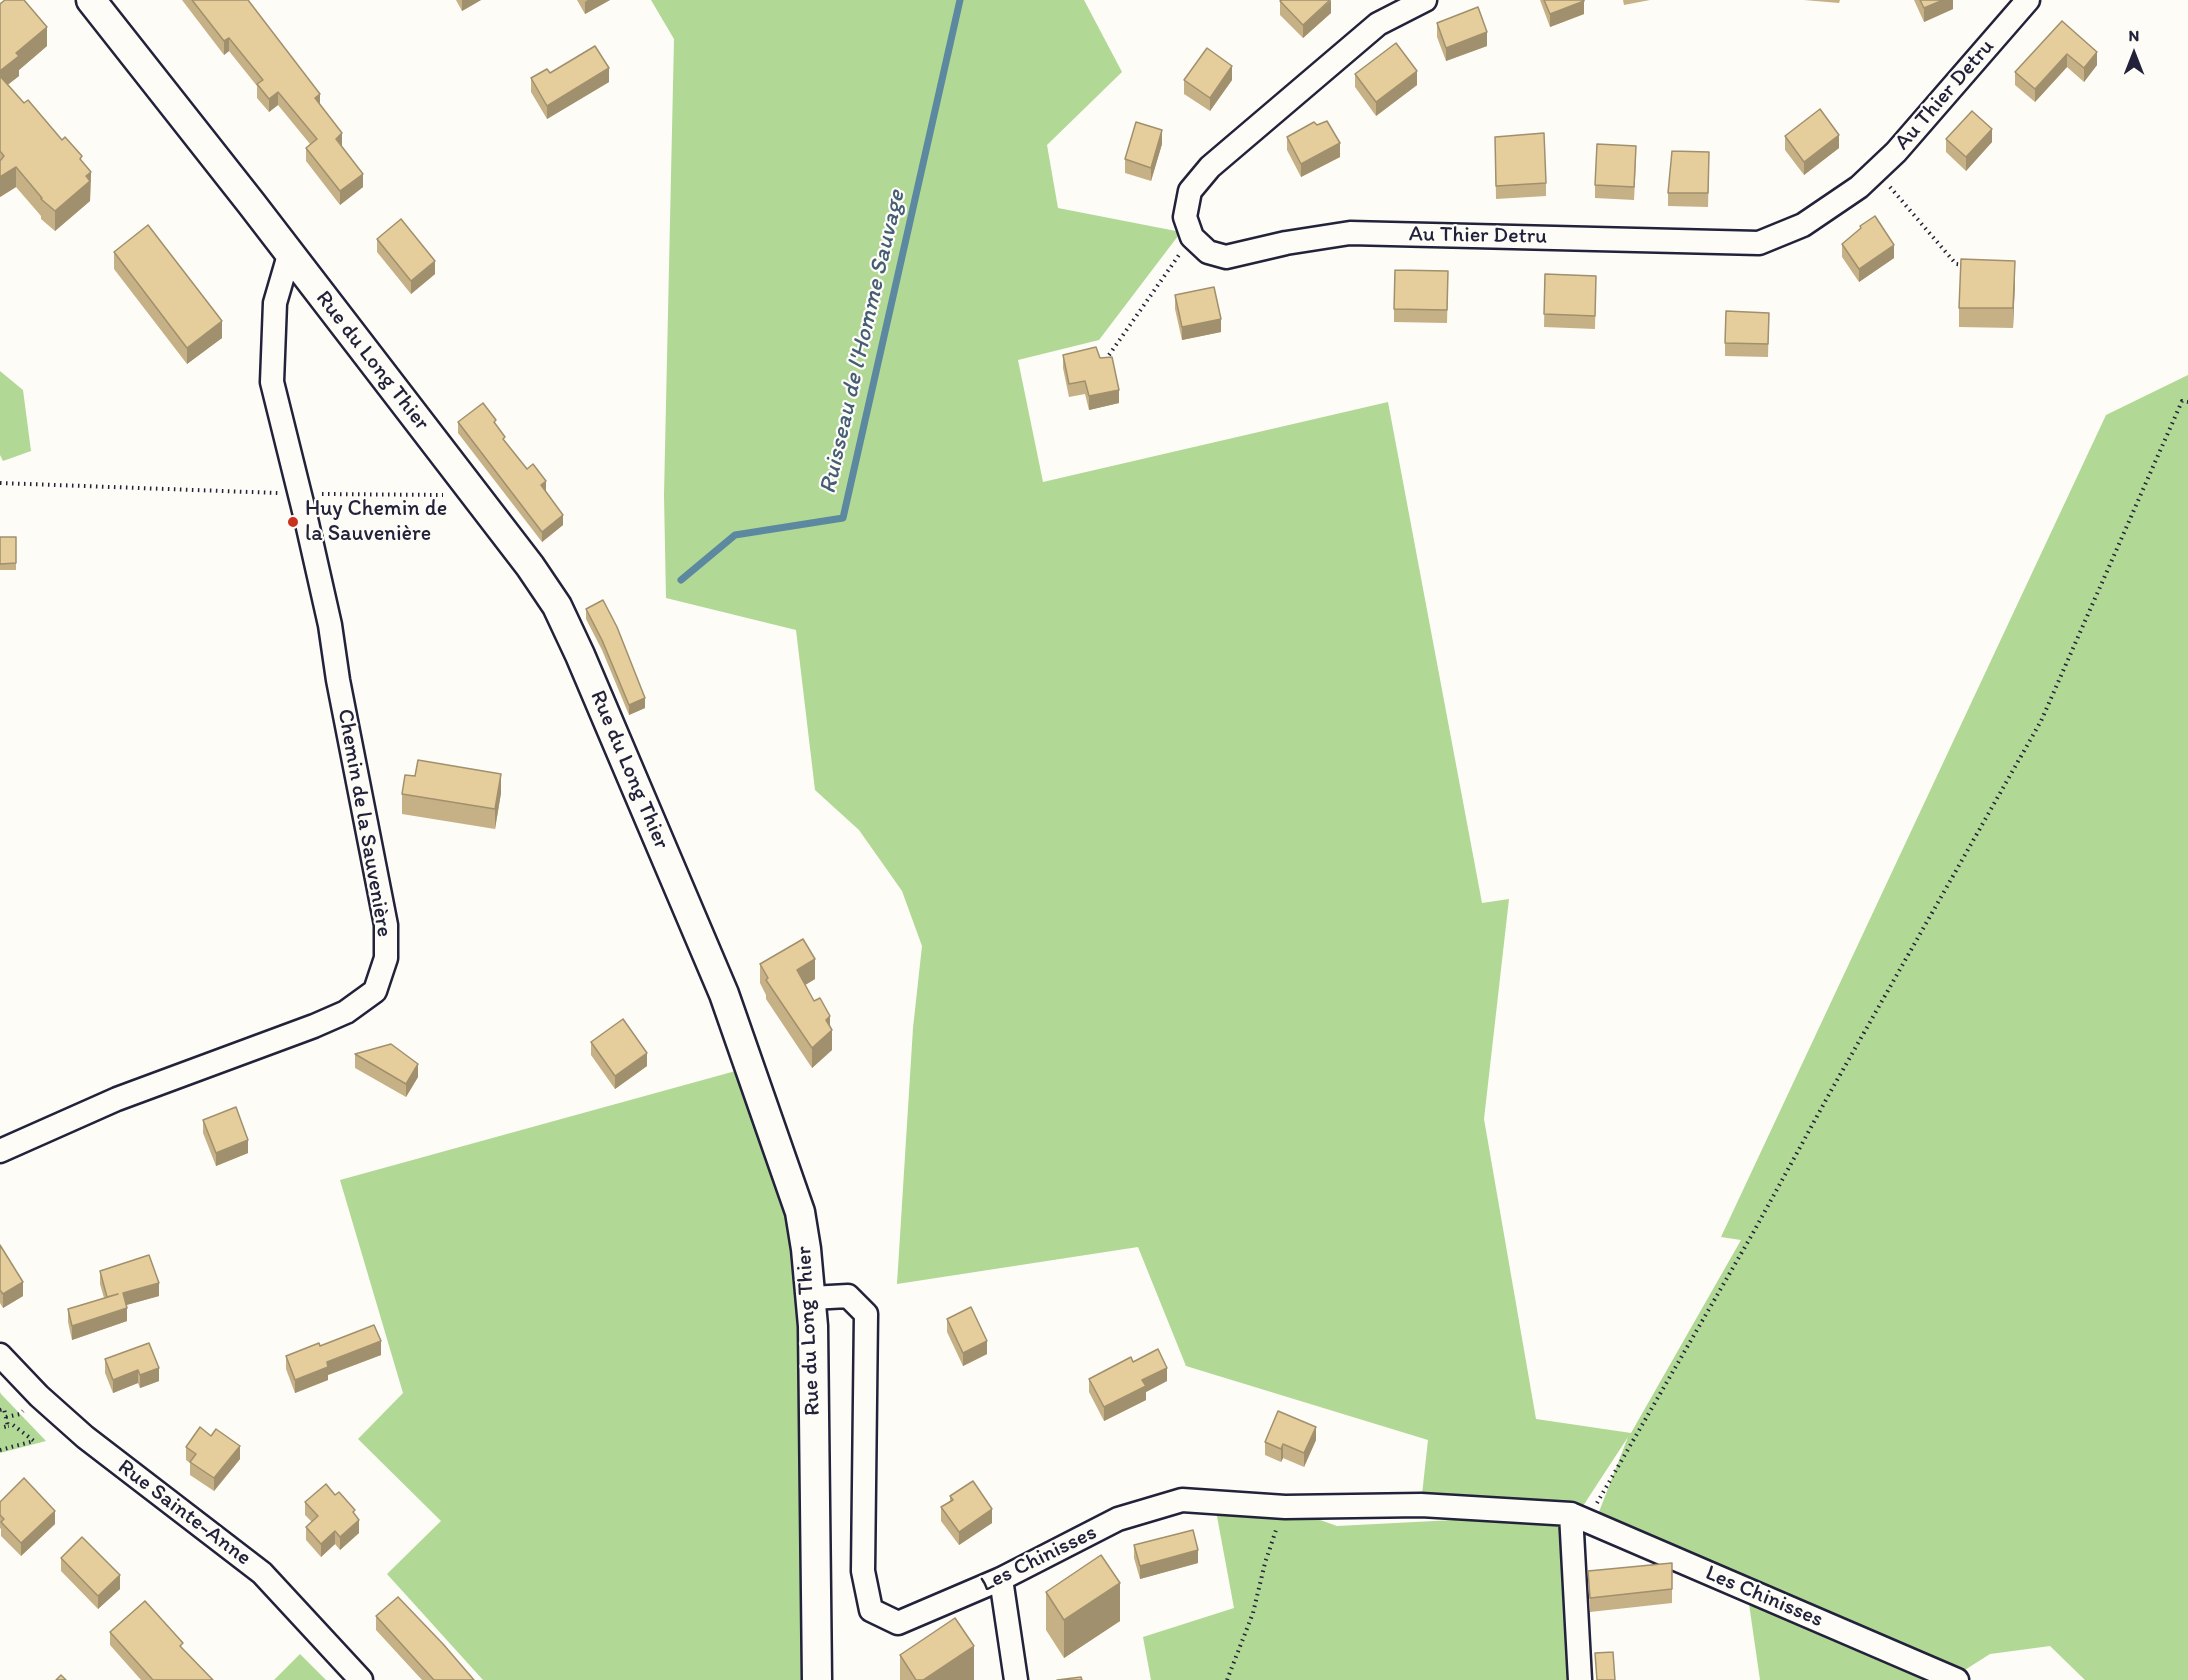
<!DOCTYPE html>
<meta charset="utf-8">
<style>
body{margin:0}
#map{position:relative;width:2188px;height:1680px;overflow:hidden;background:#fdfcf7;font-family:Itim,sans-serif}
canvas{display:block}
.north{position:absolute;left:2104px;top:24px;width:60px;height:60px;-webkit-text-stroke:4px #fdfcf7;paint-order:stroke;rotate:0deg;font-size:16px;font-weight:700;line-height:24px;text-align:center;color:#22223b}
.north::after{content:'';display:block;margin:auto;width:21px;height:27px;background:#22223b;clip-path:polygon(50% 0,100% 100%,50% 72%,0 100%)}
</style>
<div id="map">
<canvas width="2188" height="1680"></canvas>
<div class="north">N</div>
</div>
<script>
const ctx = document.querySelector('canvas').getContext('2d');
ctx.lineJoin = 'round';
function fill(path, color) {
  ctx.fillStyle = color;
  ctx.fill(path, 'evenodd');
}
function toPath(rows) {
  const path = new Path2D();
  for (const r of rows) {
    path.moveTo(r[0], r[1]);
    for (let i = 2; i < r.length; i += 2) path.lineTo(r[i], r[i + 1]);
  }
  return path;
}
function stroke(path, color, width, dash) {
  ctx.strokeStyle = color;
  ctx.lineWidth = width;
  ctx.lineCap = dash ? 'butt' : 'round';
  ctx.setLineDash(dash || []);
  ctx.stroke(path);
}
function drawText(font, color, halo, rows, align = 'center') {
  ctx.font = font + ' Itim,sans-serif';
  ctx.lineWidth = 4.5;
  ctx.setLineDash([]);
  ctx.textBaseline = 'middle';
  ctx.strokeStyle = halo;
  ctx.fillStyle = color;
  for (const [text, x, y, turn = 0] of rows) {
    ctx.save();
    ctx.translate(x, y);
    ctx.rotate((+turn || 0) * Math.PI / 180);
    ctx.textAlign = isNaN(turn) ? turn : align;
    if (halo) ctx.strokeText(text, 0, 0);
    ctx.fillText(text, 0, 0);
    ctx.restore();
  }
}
const green = toPath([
 [651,0,1084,0,1122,72,1047,145,1058,208,1181,232,1099,340,1018,360,1043,482,1388,402,1482,903,1509,899,1484,1119,1536,1419,1631,1433,1741,1240,1721,1237,2106,415,2188,375,2188,1680,2085,1680,2050,1646,1990,1654,1960,1673,1597,1517,1628,1437,1581,1509,1421,1504,1428,1440,1186,1366,1138,1247,897,1284,913,1028,922,946,902,891,859,830,815,790,796,630,666,598,664,495,674,39],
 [0,371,23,390,31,451,3,461,0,455],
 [750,1067,800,1212,815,1680,483,1680,387,1574,441,1521,358,1439,403,1393,340,1180],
 [0,1392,1,1394,46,1441,0,1453],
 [1216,1511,1306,1515,1337,1526,1571,1514,1586,1538,1580,1680,1151,1680,1143,1637,1234,1608],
 [1748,1597,1929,1680,1760,1680],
 [300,1654,326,1680,274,1680]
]);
const stream = toPath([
 [681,580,735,535,843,518,960,0]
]);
const path = toPath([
 [1890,187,1956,264,1964,265],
 [1109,355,1179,255],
 [0,483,278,493],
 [322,494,443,495],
 [0,1410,4,1409,8,1426,0,1428],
 [6,1417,20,1414,23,1411],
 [0,1450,34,1441,13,1425,8,1426],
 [1597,1503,1753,1233,1832,1089,2041,721,2182,401,2188,402],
 [1227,1680,1253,1613,1265,1563,1277,1527]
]);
const minor = toPath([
 [1425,0,1378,24,1210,167,1190,191,1185,217,1192,237,1208,252,1226,257,1286,243,1350,233,1759,243,1803,225,1859,187,1896,152,2028,0],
 [0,1151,117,1099,314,1026,346,1012,375,991,386,958,386,925,338,680,330,625,307,523,272,382,275,303,289,255],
 [811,1298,848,1296,866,1314,863,1571,871,1610,898,1623,1001,1579,1118,1519,1182,1500,1285,1507,1421,1505,1571,1514],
 [0,1355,39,1396,85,1437,262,1573,361,1680],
 [1001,1579,1016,1680],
 [1580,1680,1571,1514,1957,1680]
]);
const major = toPath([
 [91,0,251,203,530,566,557,606,580,655,724,994,800,1212,806,1249,813,1326,817,1680]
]);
const wall = toPath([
 [182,0,248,0,320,104,363,187,340,205,306,161,306,148,310,144,278,105,269,112,257,98,257,86,229,51,224,55],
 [456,0,481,0,462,11],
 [577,0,610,0,585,14],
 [1540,0,1584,0,1584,14,1550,27],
 [1623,0,1650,0,1624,5],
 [1804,0,1840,0,1839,3],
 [1914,0,1953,0,1953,9,1924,22],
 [1280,1,1331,13,1303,38,1280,15],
 [0,4,47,46,19,70,19,76,7,85,24,103,82,161,91,172,90,201,55,231,41,219,41,216,16,187,0,197],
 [2062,21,2097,65,2084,82,2067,67,2035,102,2015,85,2015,72],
 [1437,23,1487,46,1446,61,1437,37],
 [1355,74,1417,85,1376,116,1355,87],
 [531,78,609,82,547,119,531,92],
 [1184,80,1232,80,1210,111,1184,94],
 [1785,136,1839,148,1804,175,1785,150],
 [1287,137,1340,157,1301,177,1287,150],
 [1495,137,1546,183,1546,196,1496,199],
 [1946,139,1992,142,1966,171,1946,152],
 [1162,144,1151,181,1125,173,1125,159],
 [1636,160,1634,200,1595,198,1595,185],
 [1709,166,1708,207,1668,206,1668,193],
 [1860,226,1894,258,1859,282,1842,257,1842,244,1860,230],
 [377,239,435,274,411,294,377,252],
 [114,252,222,338,187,364,114,269],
 [1545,274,1596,276,1595,329,1544,327],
 [2015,281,2013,328,1959,327,1959,308],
 [1448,284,1447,323,1394,322,1394,309],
 [1175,295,1221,332,1182,340,1175,309],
 [1769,313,1768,357,1725,356,1725,343],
 [1063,355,1100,358,1119,403,1089,410,1085,394,1069,397,1063,368],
 [458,422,496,425,505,442,546,491,563,525,542,542,458,433],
 [0,537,16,537,16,570,0,570],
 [586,609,645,708,629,715,602,650,586,619],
 [501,793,495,829,402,814,402,794],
 [760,964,815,979,805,985,814,1001,830,1027,832,1050,812,1068,766,999,766,995,760,983],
 [591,1042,647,1066,615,1089,591,1055],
 [355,1054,418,1077,406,1097,355,1068],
 [203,1120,248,1153,216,1166,203,1133],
 [0,1245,23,1296,3,1308,0,1303],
 [100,1271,159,1296,126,1305,127,1321,72,1340,68,1322,68,1309,104,1298,100,1284],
 [947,1319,987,1354,963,1366,947,1332],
 [149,1343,159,1381,140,1388,138,1383,113,1393,105,1373,105,1359],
 [320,1346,381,1355,328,1375,328,1380,295,1393,286,1369,286,1356],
 [1133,1362,1167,1381,1146,1392,1146,1400,1104,1421,1089,1392,1089,1379],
 [1316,1440,1304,1467,1283,1458,1281,1462,1265,1455,1265,1442],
 [186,1447,240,1459,214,1491,190,1475,190,1463,186,1460],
 [335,1495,355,1515,359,1533,340,1550,335,1544,321,1557,306,1540,306,1527,312,1522,305,1515,305,1502],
 [950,1496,992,1523,959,1545,941,1521,941,1507,950,1501],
 [0,1502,55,1524,21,1556,1,1536,1,1529,0,1528],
 [1134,1545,1198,1563,1140,1579,1134,1558],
 [61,1558,120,1589,98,1609,61,1571],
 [1672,1563,1672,1603,1590,1612,1588,1571],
 [1046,1592,1120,1621,1064,1658,1046,1630],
 [376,1616,474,1680,422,1680,376,1630],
 [110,1632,183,1649,213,1680,141,1680,110,1645],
 [900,1655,974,1680,900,1680]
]);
const shadedWall = toPath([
 [462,0,481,0,462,11],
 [588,0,610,0,585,14,585,2],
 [1331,0,1331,13,1303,38,1303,25],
 [1943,0,1953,0,1953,9,1924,22,1924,8],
 [1584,1,1584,14,1550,27,1550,14],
 [47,27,47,46,19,70,19,76,0,91,0,71,16,53],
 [1487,32,1487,46,1446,61,1446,48],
 [229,38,229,51,224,55,224,41],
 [2097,52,2097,65,2084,82,2084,68],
 [2067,54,2067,67,2035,102,2035,89],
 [1232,66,1232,80,1210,111,1210,98],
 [609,68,609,82,547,119,547,106],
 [1417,71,1417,85,1376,116,1376,102],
 [278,92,278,105,269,112,269,99],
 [320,94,320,108,315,98],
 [1992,129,1992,142,1966,171,1966,157],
 [1162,130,1162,144,1151,181,1151,168],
 [342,133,342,146,336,139],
 [1839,135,1839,148,1804,175,1804,162],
 [1340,143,1340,157,1301,177,1301,164],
 [16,167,16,187,0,197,0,177],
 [91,172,90,201,55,231,55,211,86,176],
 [363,174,363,187,340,205,340,191],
 [1894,245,1894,258,1859,282,1859,269],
 [435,261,435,274,411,294,411,281],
 [2015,261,2015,281,2013,328,2013,308],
 [1221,319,1221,332,1182,340,1182,327],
 [222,321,222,338,187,364,187,348],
 [1119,390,1119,403,1089,410,1089,396],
 [546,481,546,491,541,485],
 [563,515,563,525,542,542,542,532],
 [645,698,645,708,629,715,629,705],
 [501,774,501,793,495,829,495,809],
 [815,959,815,979,797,990,797,970],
 [830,1016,830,1032,832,1030,832,1050,812,1068,812,1048,826,1020],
 [647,1053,647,1066,615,1089,615,1076],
 [418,1064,418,1077,406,1097,406,1084],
 [248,1140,248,1153,216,1166,216,1153],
 [23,1282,23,1296,3,1308,3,1294],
 [159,1283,159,1296,123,1306,123,1293],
 [127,1308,127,1321,72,1340,72,1326],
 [381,1341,381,1355,328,1375,328,1380,295,1393,295,1380,327,1362],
 [987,1341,987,1354,963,1366,963,1353],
 [159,1368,159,1381,140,1388,140,1375],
 [1167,1368,1167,1381,1146,1392,1146,1400,1104,1421,1104,1407,1142,1380],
 [138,1370,138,1383,113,1393,113,1380],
 [1316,1427,1316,1440,1304,1467,1304,1453],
 [1283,1444,1283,1458,1281,1462,1281,1449],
 [240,1446,240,1459,214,1491,214,1478],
 [992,1509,992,1523,959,1545,959,1532],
 [55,1511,55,1524,21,1556,21,1543],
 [359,1520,359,1533,340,1550,340,1537],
 [335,1531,335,1544,321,1557,321,1544],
 [1198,1550,1198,1563,1140,1579,1140,1566],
 [120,1575,120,1589,98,1609,98,1596],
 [1120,1583,1120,1621,1064,1658,1064,1620],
 [974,1646,974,1680,923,1680]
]);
const building = toPath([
 [5,0,24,0,47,27,16,53,19,56,0,71,0,4,5,0],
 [192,0,248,0,320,94,315,98,342,133,336,139,363,174,340,191,306,148,317,139,278,92,269,99,257,84,263,80,229,38,224,41,192,0],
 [1282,0,1330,0,1303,25,1280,1,1282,0],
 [1544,0,1584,0,1584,1,1550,14,1544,0],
 [1920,0,1943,0,1924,8,1920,0],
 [1478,7,1487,32,1446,48,1437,23,1478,7],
 [2062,21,2097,52,2084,68,2067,54,2035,89,2015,72,2062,21],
 [1396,43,1417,71,1376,102,1355,74,1396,43],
 [595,46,609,68,547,106,531,78,547,69,550,73,595,46],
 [1207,48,1232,66,1210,98,1184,80,1207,48],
 [0,76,24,103,28,100,62,140,65,137,82,156,80,159,91,172,86,176,90,181,55,211,41,199,42,198,16,167,0,177,0,161,4,156,0,151,0,76],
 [1820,109,1839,135,1804,162,1785,136,1820,109],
 [1972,111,1992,129,1966,157,1946,139,1972,111],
 [1327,121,1340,143,1301,164,1287,137,1314,122,1317,125,1327,121],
 [1136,122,1162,130,1151,168,1125,159,1136,122],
 [1544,133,1546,183,1496,186,1495,137,1544,133],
 [1597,144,1636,146,1634,187,1595,185,1597,144],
 [1672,151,1709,152,1708,193,1668,193,1672,151],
 [1875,216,1894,245,1859,269,1842,244,1861,228,1860,226,1875,216],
 [401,219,435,261,411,281,377,239,401,219],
 [148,225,222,321,187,348,114,252,148,225],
 [1961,259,2015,261,2013,308,1959,308,1961,259],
 [1395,270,1448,271,1447,310,1394,309,1395,270],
 [1545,274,1596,276,1595,316,1544,314,1545,274],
 [1214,287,1221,319,1182,327,1175,295,1214,287],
 [1726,311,1769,313,1768,344,1725,343,1726,311],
 [1096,347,1100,358,1112,357,1119,390,1089,396,1085,381,1069,384,1063,355,1096,347],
 [483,403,496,420,494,422,505,437,503,439,527,469,533,464,546,481,541,485,563,515,542,532,458,422,483,403],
 [0,537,16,537,16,563,0,564,0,537],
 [603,600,617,627,645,698,629,705,602,640,586,609,603,600],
 [418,760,501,774,495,809,402,794,405,775,415,776,418,760],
 [803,939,815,959,797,970,814,1001,820,998,830,1016,826,1020,832,1030,812,1048,766,980,768,978,760,964,803,939],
 [623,1019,647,1053,615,1076,591,1042,623,1019],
 [391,1044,418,1064,406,1084,355,1054,391,1044],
 [236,1107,248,1140,216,1153,203,1120,236,1107],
 [0,1245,23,1282,3,1294,0,1290,0,1245],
 [149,1255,159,1283,123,1293,127,1308,72,1326,68,1309,118,1294,107,1297,100,1271,149,1255],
 [971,1307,987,1341,963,1353,947,1319,971,1307],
 [374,1325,381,1341,327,1362,328,1367,295,1380,286,1356,319,1343,320,1346,374,1325],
 [149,1343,159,1368,140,1375,138,1370,113,1380,105,1359,149,1343],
 [1158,1349,1167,1368,1142,1380,1146,1386,1104,1407,1089,1379,1131,1357,1133,1362,1158,1349],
 [1278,1411,1316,1427,1304,1453,1283,1444,1281,1449,1265,1442,1278,1411],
 [200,1427,211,1436,216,1429,240,1446,214,1478,190,1462,196,1454,186,1447,200,1427],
 [24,1478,55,1511,21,1543,1,1522,4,1519,0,1515,0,1502,24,1478],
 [973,1481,992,1509,959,1532,941,1507,953,1500,950,1496,973,1481],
 [326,1484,335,1495,339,1492,355,1510,353,1512,359,1520,340,1537,335,1531,321,1544,306,1527,318,1516,305,1502,326,1484],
 [1193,1530,1198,1550,1140,1566,1134,1545,1193,1530],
 [82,1537,120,1575,98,1596,61,1558,82,1537],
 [1101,1555,1120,1583,1064,1620,1046,1592,1101,1555],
 [1672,1563,1672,1589,1590,1598,1588,1571,1672,1563],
 [398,1597,443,1644,474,1680,434,1680,376,1616,398,1597],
 [145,1601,183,1643,180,1646,213,1680,153,1680,110,1632,145,1601],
 [955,1618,974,1646,923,1680,916,1680,900,1655,955,1618],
 [1613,1652,1615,1680,1597,1680,1595,1653,1613,1652],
 [61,1675,66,1680,56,1680,61,1675],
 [1081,1677,1082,1680,1057,1680,1081,1677]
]);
const markers = [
 [293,522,6,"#c8321e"]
];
const streetNames = [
 ["Au Thier Detru",1945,95,-49],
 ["Au Thier Detru",1478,236,1],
 ["Rue du Long Thier",372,361,52],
 ["Rue du Long Thier",629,770,67],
 ["Chemin de la Sauvenière",364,823,80],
 ["Rue du Long Thier",809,1331,-93],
 ["Rue Sainte-Anne",184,1513,37],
 ["Les Chinisses",1039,1559,-26],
 ["Les Chinisses",1764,1597,23]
];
const poiNames = [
 ["Huy Chemin de",305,509],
 ["la Sauvenière",305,534]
];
const waterNames = [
 ["Ruisseau de l'Homme Sauvage",863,342,-77]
];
fill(green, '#b1d894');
stroke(stream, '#5c88a0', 7);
stroke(minor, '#22223b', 27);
stroke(major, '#22223b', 33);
stroke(path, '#22223b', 4, [1.5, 4.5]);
stroke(minor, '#fdfcf7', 22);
stroke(major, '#fdfcf7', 28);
fill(wall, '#c6b086');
fill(shadedWall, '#a1906d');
fill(building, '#e6cd9c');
stroke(building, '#a1906d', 1.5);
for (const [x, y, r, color] of markers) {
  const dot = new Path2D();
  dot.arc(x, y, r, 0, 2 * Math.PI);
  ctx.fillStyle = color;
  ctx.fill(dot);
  stroke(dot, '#fdfcf7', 2);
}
drawText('22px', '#22223b', '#fdfcf7', streetNames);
drawText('22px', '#22223b', '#fdfcf7', poiNames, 'left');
drawText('italic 24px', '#445e76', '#fdfcf7', waterNames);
</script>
